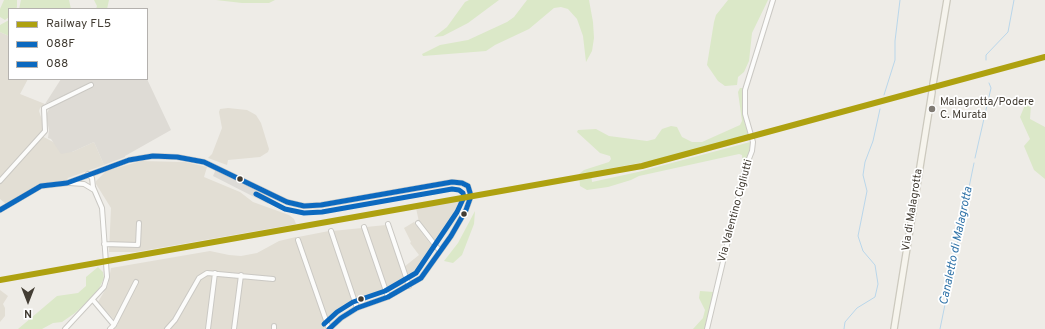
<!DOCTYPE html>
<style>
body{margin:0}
#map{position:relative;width:1045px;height:329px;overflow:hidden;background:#eeece7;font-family:Overpass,sans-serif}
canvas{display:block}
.legend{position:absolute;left:8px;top:8px;width:140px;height:72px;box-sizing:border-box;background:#fff;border:1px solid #b4b1ae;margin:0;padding:5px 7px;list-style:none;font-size:12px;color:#433d34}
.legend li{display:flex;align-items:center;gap:8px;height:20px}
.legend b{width:20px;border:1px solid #b4b1ae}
.north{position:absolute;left:8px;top:281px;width:40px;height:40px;-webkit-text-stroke:3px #fff;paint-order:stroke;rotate:180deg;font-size:11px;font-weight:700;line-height:16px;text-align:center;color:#433d34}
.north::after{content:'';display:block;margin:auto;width:14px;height:18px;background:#433d34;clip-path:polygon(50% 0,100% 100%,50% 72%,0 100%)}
</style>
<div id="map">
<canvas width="1045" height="329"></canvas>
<ul class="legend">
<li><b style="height:5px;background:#aea110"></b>Railway FL5</li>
<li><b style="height:5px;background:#0c69bf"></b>088F</li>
<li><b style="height:5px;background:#0c69bf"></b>088</li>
</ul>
<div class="north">N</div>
</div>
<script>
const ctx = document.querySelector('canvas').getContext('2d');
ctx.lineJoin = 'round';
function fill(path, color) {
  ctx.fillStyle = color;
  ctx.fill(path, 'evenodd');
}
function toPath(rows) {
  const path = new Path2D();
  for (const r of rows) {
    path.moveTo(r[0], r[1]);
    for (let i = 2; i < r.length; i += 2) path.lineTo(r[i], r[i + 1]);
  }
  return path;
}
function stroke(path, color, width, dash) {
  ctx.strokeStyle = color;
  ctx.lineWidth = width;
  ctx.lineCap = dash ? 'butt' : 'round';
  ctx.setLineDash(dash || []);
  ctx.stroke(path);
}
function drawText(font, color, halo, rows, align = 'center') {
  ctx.font = font + ' Overpass,sans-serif';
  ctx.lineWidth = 3.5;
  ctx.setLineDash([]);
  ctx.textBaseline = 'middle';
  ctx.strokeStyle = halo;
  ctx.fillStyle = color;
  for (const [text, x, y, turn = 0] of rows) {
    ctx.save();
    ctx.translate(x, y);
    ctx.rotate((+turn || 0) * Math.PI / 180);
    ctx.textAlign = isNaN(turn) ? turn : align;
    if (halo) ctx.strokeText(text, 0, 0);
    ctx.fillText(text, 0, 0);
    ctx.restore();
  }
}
const residential = toPath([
 [0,32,9,36,9,79,28,79,20,94,45,104,40,108,39,111,44,126,40,135,72,152,94,142,104,165,68,178,67,180,43,183,6,204,0,199],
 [228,108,247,110,256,115,261,123,269,149,268,152,260,157,228,160,227,165,208,158,212,154,222,128,219,112,220,109],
 [141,161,185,162,207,167,204,177,240,192,253,202,289,215,294,219,296,224,136,252,109,252,111,208,96,184,96,181,106,171],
 [466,199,454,223,438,245,419,222,416,208],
 [414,222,434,249,422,270,409,281,404,267,419,255,410,243,411,242,404,228],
 [386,225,406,283,388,292,366,227],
 [362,228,385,293,357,303,332,231],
 [329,231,353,302,328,324,298,237],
 [296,237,326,326,324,329,277,329,277,326,272,324,271,329,114,329,118,324,98,302,108,285,111,268,210,251,229,255,241,256,257,253,279,241],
 [0,290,8,296,3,304,5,308,5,316,0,322]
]);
const industrial = toPath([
 [61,79,147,79,171,130,125,156,125,157,104,165,94,142,72,152,61,154,51,139,48,138,49,130,46,115,50,107,94,86,91,83,45,104]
]);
const green = toPath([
 [4,0,17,0,17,7,16,9,9,9,9,17,5,20,0,17,0,9],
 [21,0,69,0,71,9,19,9],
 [94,0,109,0,107,9,96,9,97,6],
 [216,0,275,0,269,3,242,3],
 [469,0,499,0,468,23,443,36,434,37,447,27,465,2],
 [527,0,589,0,593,22,594,38,592,51,586,62,583,36,577,19,568,9,561,7,554,8,529,29,495,45,486,51,423,56,422,54,440,45,468,40,507,22,514,17],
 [728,0,768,0,752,33,749,61,744,72,738,77,737,85,725,86,718,81,707,65,714,22,716,15],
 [9,20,9,36,0,32,0,25],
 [740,88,743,88,742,104,745,125,750,135,655,160,591,172,592,182,638,172,750,142,751,152,743,167,742,155,739,154,639,176,631,180,608,187,587,190,580,186,579,174,584,170,609,162,611,159,610,156,600,153,577,132,578,130,596,129,609,136,647,141,655,139,662,129,671,126,677,127,682,137,692,142,702,142,740,125,742,121,738,92],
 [1031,104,1030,119,1045,127,1045,179,1034,170,1024,146,1030,139,1020,117,1025,105],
 [475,211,474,224,462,255,453,263,444,261,458,243],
 [98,267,103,272,104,278,97,293,75,313,62,322,53,323,42,329,18,329,57,296,78,293,86,286,86,277],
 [700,291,714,292,705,329,693,329,703,318,705,310,699,298]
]);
const parking = toPath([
 [216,169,271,197,268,204,213,176]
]);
const stream = toPath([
 [986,60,986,55,1008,32,1014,0],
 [884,95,895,60,895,41,900,0],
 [975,158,991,88,989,83],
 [844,329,845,322,857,308,875,297,878,284,875,265,863,251,858,236,867,191,863,175,865,162,873,141,880,109],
 [940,329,974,163]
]);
const minor = toPath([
 [0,181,45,131,44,108,91,85],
 [69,183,84,184,94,190],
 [418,223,439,250],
 [388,224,409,286],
 [364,227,388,297],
 [331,231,357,308],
 [298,240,329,329],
 [104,244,138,245,139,223],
 [93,300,114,325],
 [65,329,104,287,107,277,102,208,93,187,92,178,88,174],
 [110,329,114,325,136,282],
 [167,329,175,320,199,278,207,273,273,279],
 [208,329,215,273],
 [234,329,241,275],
 [274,329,274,326],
 [707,329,745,169,752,151,753,142,745,114,745,90,773,0]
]);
const tertiary = toPath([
 [0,210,41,186,67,183,129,160,153,156,177,157,204,162,287,202,304,206,321,205,452,182,462,183,468,186,471,196,466,210,451,236,421,278,388,297,357,308,341,318,329,329]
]);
const secondary = toPath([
 [933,84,947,0],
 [894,329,932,92]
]);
const bus1 = toPath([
 [0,210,41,186,67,183,129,160,153,156,177,157,204,162,287,202,304,206,321,205,452,182,462,183,468,186,471,196,466,210,451,236,421,278,388,297,357,308,341,318,329,329]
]);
const bus2 = toPath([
 [256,194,285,209,304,213,322,212,452,189,459,190,463,193,464,197,457,212,416,273,385,291,353,302,337,312,324,324]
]);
const rail1 = toPath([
 [0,280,642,166,1045,57]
]);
const markers = [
 [932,109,4,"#7f7a73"],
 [240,179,3.5,"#433d34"],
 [464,214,3.5,"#433d34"],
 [361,299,3.5,"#433d34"]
];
const poiNames = [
 ["Malagrotta/Podere",940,103],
 ["C. Murata",940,116]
];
const streetNames = [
 ["Via di Malagrotta",913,210,-81],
 ["Via Valentino Cigliutti",736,211,-75]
];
const waterNames = [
 ["Canaletto di Malagrotta",957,246,-78]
];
fill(residential, '#e2ded4');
fill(industrial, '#dedbd5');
fill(green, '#dbe8c8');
fill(parking, '#dddbd7');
stroke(stream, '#b9d6ea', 1);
stroke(minor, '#cac8c3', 6);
stroke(tertiary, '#cac8c3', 6);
stroke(secondary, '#ccc9be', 8);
stroke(minor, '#fcfcfb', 4);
stroke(tertiary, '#fcfcfb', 4.5);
stroke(secondary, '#f6f4ed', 5.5);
stroke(bus1, '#0c69bf', 5);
stroke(bus2, '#0c69bf', 5);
stroke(rail1, '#aea110', 6);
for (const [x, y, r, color] of markers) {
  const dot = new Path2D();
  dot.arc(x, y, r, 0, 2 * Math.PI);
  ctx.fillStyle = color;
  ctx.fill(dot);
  stroke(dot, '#fff', 1.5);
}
drawText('11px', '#433d34', '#fff', poiNames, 'left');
drawText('11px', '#433d34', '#fff', streetNames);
drawText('italic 12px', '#3375a9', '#fff', waterNames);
</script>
